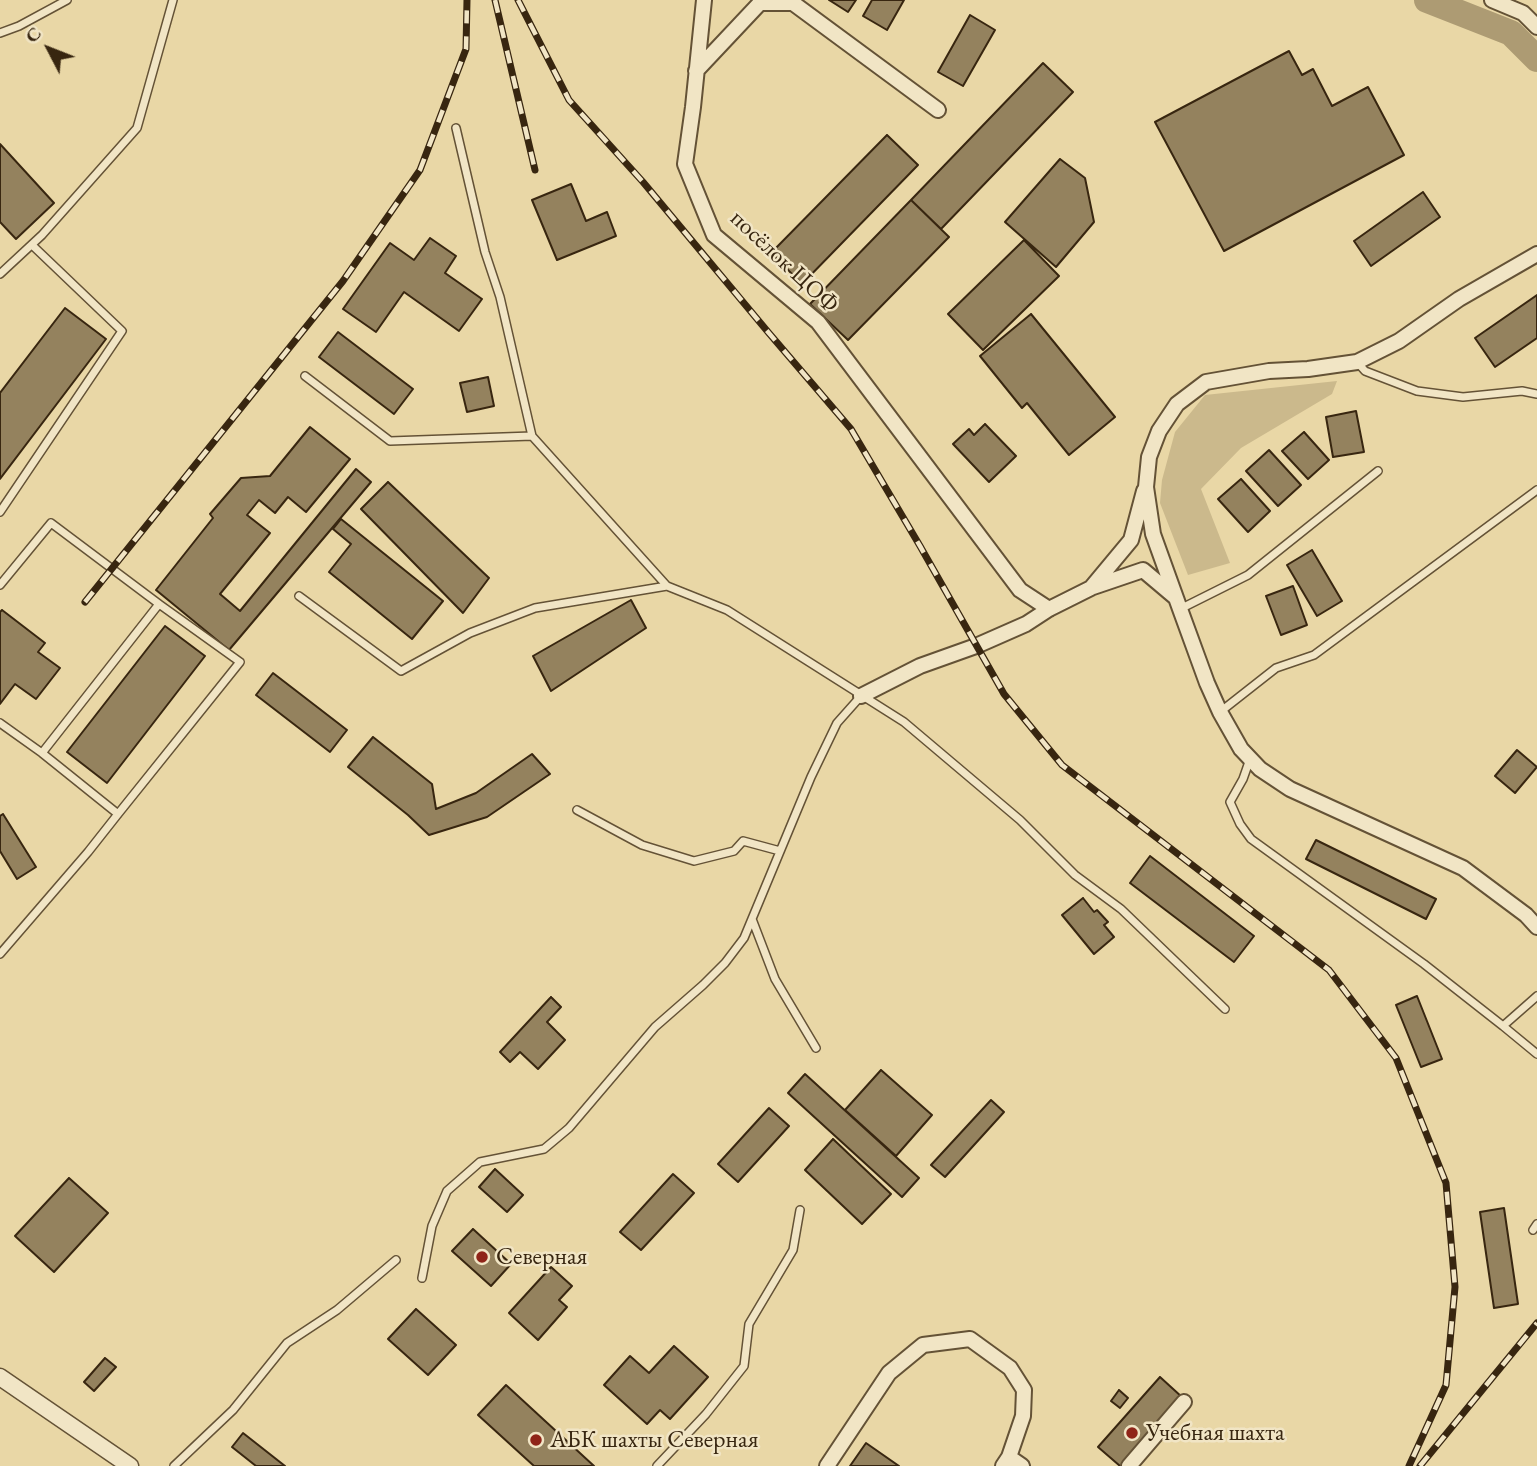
<!DOCTYPE html>
<meta charset="utf-8">
<style>
body{margin:0}
#map{position:relative;width:1537px;height:1466px;overflow:hidden;background:#e9d7a6;font-family:"EB Garamond",serif}
canvas{display:block}
.north{position:absolute;left:14px;top:14px;width:70px;height:70px;-webkit-text-stroke:5px #f1e5c5;paint-order:stroke;rotate:312deg;font-size:19px;font-weight:700;line-height:28px;text-align:center;color:#382610}
.north::after{content:'';display:block;margin:auto;width:24px;height:32px;background:#382610;clip-path:polygon(50% 0,100% 100%,50% 72%,0 100%)}
</style>
<div id="map">
<canvas width="1537" height="1466"></canvas>
<div class="north">С</div>
</div>
<script>
const ctx = document.querySelector('canvas').getContext('2d');
ctx.lineJoin = 'round';
function fill(path, color) {
  ctx.fillStyle = color;
  ctx.fill(path, 'evenodd');
}
function toPath(rows) {
  const path = new Path2D();
  for (const r of rows) {
    path.moveTo(r[0], r[1]);
    for (let i = 2; i < r.length; i += 2) path.lineTo(r[i], r[i + 1]);
  }
  return path;
}
function stroke(path, color, width, dash) {
  ctx.strokeStyle = color;
  ctx.lineWidth = width;
  ctx.lineCap = dash ? 'butt' : 'round';
  ctx.setLineDash(dash || []);
  ctx.stroke(path);
}
function drawText(font, color, halo, rows, align = 'center') {
  ctx.font = font + ' "EB Garamond",serif';
  ctx.lineWidth = 5;
  ctx.setLineDash([]);
  ctx.textBaseline = 'middle';
  ctx.strokeStyle = halo;
  ctx.fillStyle = color;
  for (const [text, x, y, turn = 0] of rows) {
    ctx.save();
    ctx.translate(x, y);
    ctx.rotate((+turn || 0) * Math.PI / 180);
    ctx.textAlign = isNaN(turn) ? turn : align;
    if (halo) ctx.strokeText(text, 0, 0);
    ctx.fillText(text, 0, 0);
    ctx.restore();
  }
}
const green = toPath([
 [1337,381,1332,394,1241,448,1201,489,1230,563,1188,575,1160,503,1162,480,1175,432,1205,395]
]);
const river = toPath([
 [1427,0,1511,33,1537,59]
]);
const building = toPath([
 [829,0,856,0,848,12,829,0],
 [872,0,904,0,887,30,863,16,872,0],
 [970,15,995,30,963,86,938,72,970,15],
 [1289,51,1302,75,1313,69,1332,106,1368,87,1404,155,1224,251,1155,122,1289,51],
 [1043,63,1073,92,941,229,911,200,1043,63],
 [887,135,918,165,802,284,771,253,887,135],
 [0,144,54,203,16,239,0,222,0,144],
 [1060,159,1085,178,1094,222,1056,267,1005,222,1060,159],
 [571,184,586,221,607,212,616,236,557,260,532,200,571,184],
 [1423,192,1440,217,1371,266,1354,241,1423,192],
 [911,200,949,237,848,340,810,304,911,200],
 [430,238,456,256,445,273,482,299,459,331,404,292,376,332,343,309,390,243,414,260,430,238],
 [1024,240,1059,276,983,350,948,314,1024,240],
 [1537,295,1537,338,1495,367,1475,338,1537,295],
 [65,308,106,339,0,479,0,393,65,308],
 [1031,314,1115,417,1069,455,1027,403,1022,408,980,356,1031,314],
 [338,332,413,389,394,414,319,357,338,332],
 [488,377,494,406,467,412,460,383,488,377],
 [1356,411,1364,452,1333,457,1326,417,1356,411],
 [985,424,1016,456,989,482,953,444,969,429,974,435,985,424],
 [310,427,350,459,306,512,288,497,275,513,259,500,247,515,270,533,220,594,240,611,356,469,371,482,229,650,156,590,213,518,210,514,241,478,270,476,310,427],
 [1304,432,1329,460,1308,479,1282,451,1304,432],
 [1269,450,1301,485,1278,506,1246,471,1269,450],
 [1241,479,1270,511,1248,532,1218,499,1241,479],
 [388,482,489,578,463,613,361,509,388,482],
 [341,519,443,601,412,639,329,572,351,544,333,529,341,519],
 [1312,550,1342,601,1317,616,1287,565,1312,550],
 [1293,586,1307,625,1281,635,1266,596,1293,586],
 [631,600,646,628,551,691,533,656,631,600],
 [2,610,45,643,38,652,60,668,36,699,15,684,0,704,0,612,2,610],
 [165,626,205,656,107,783,67,752,165,626],
 [273,673,347,730,330,752,256,695,273,673],
 [373,737,432,784,436,809,476,793,532,754,550,774,487,817,429,835,408,815,348,767,373,737],
 [1517,750,1537,767,1515,793,1495,776,1517,750],
 [3,814,36,867,17,879,0,851,0,816,3,814],
 [1316,840,1436,899,1426,919,1306,859,1316,840],
 [1150,856,1254,936,1234,962,1130,883,1150,856],
 [1083,898,1094,912,1097,910,1108,922,1104,925,1114,937,1094,954,1062,915,1083,898],
 [1417,996,1442,1059,1421,1067,1396,1005,1417,996],
 [551,997,561,1007,547,1022,565,1040,538,1069,520,1052,510,1062,500,1052,551,997],
 [881,1070,932,1115,896,1156,845,1110,881,1070],
 [805,1074,919,1178,902,1197,788,1093,805,1074],
 [991,1100,1004,1112,945,1177,931,1165,991,1100],
 [769,1108,789,1126,738,1182,718,1164,769,1108],
 [833,1139,891,1194,862,1224,805,1170,833,1139],
 [495,1169,523,1195,507,1212,479,1187,495,1169],
 [673,1174,694,1193,641,1250,620,1232,673,1174],
 [69,1178,108,1213,54,1272,15,1236,69,1178],
 [1504,1208,1518,1304,1494,1308,1480,1212,1504,1208],
 [473,1229,511,1264,491,1286,452,1251,473,1229],
 [551,1267,572,1286,559,1300,567,1307,538,1340,509,1313,551,1267],
 [416,1309,456,1345,428,1375,388,1339,416,1309],
 [674,1346,708,1377,670,1419,660,1410,647,1424,604,1385,630,1356,649,1373,674,1346],
 [105,1358,116,1367,94,1391,84,1382,105,1358],
 [1160,1377,1183,1398,1122,1466,1120,1466,1098,1447,1160,1377],
 [506,1385,594,1466,534,1466,478,1415,506,1385],
 [1119,1390,1128,1398,1120,1408,1111,1401,1119,1390],
 [243,1433,285,1466,256,1466,232,1447,243,1433],
 [866,1443,899,1466,850,1466,866,1443]
]);
const service = toPath([
 [0,33,19,26,67,0],
 [456,128,485,252,500,297,532,436,667,586,727,610,904,722,1020,820,1075,875,1121,909,1225,1009],
 [0,274,42,235,137,128,173,0],
 [1357,362,1365,371,1417,391,1463,397,1522,391,1537,394],
 [305,376,390,441,532,436],
 [0,512,122,331,32,245],
 [0,585,51,523,159,604],
 [299,596,401,671,470,633,535,608,667,586],
 [1180,609,1248,575,1378,471],
 [1220,712,1276,668,1314,655,1537,490],
 [0,723,42,753],
 [1250,759,1243,779,1230,802,1240,824,1251,839,1424,964,1503,1026],
 [577,810,642,845,694,861,734,851,743,841,780,851],
 [752,919,775,979,816,1048],
 [0,954,88,852,118,814,240,662,159,604,42,753,118,814],
 [1537,996,1503,1026,1537,1054],
 [1533,1230,1537,1224],
 [422,1278,432,1226,447,1191,480,1162,544,1149,569,1128,655,1027,703,985,725,963,744,938,811,777,837,723,861,696],
 [174,1466,233,1410,287,1343,337,1310,396,1260],
 [657,1466,706,1414,744,1366,749,1324,793,1250,800,1210]
]);
const minor = toPath([
 [704,0,693,107,685,164,714,235,818,322,1020,590,1049,609],
 [1492,0,1523,13,1537,27],
 [696,71,760,3,793,3,938,110],
 [1537,254,1459,299,1399,341,1357,362,1308,369,1269,371,1206,382,1177,404,1159,431,1149,457,1146,487,1153,534,1180,609,1207,683,1220,712,1241,749,1260,769,1290,789,1463,868,1526,915,1537,927],
 [1093,587,1143,570,1175,597],
 [861,696,920,666,976,646,1026,624,1049,609,1091,588,1131,540,1144,491],
 [1009,1457,1022,1466],
 [827,1466,889,1373,923,1345,970,1339,1010,1368,1024,1390,1023,1416,1009,1457,1003,1466],
 [1129,1466,1184,1402]
]);
const tertiary = toPath([
 [0,1377,130,1466]
]);
const rail = toPath([
 [495,0,535,170],
 [518,0,569,100,643,182,768,332,851,429,920,546,1004,694,1062,765,1329,970,1396,1058,1446,1183,1455,1287,1446,1385,1409,1466],
 [85,602,343,281,420,170,466,49,467,0],
 [1420,1466,1537,1323]
]);
const markers = [
 [482,1257,7,"#8f2418"],
 [1132,1433,7,"#8f2418"],
 [536,1440,7,"#8f2418"]
];
const streetNames = [
 ["посёлок ЦОФ",784,262,43]
];
const poiNames = [
 ["Северная",496,1257],
 ["Учебная шахта",1146,1433],
 ["АБК шахты Северная",550,1440]
];
fill(green, '#cbb98c');
stroke(river, '#ad9b73', 26);
fill(building, '#94825e');
stroke(building, '#382610', 2);
stroke(service, '#645236', 10);
stroke(minor, '#645236', 18);
stroke(tertiary, '#645236', 19);
stroke(service, '#f1e5c5', 7);
stroke(minor, '#f1e5c5', 14);
stroke(tertiary, '#f1e5c5', 16);
stroke(rail, '#382610', 7);
stroke(rail, '#f1e5c5', 4.5, [13]);
for (const [x, y, r, color] of markers) {
  const dot = new Path2D();
  dot.arc(x, y, r, 0, 2 * Math.PI);
  ctx.fillStyle = color;
  ctx.fill(dot);
  stroke(dot, '#f1e5c5', 2.5);
}
drawText('24px', '#382610', '#f1e5c5', streetNames);
drawText('24px', '#382610', '#f1e5c5', poiNames, 'left');
</script>
